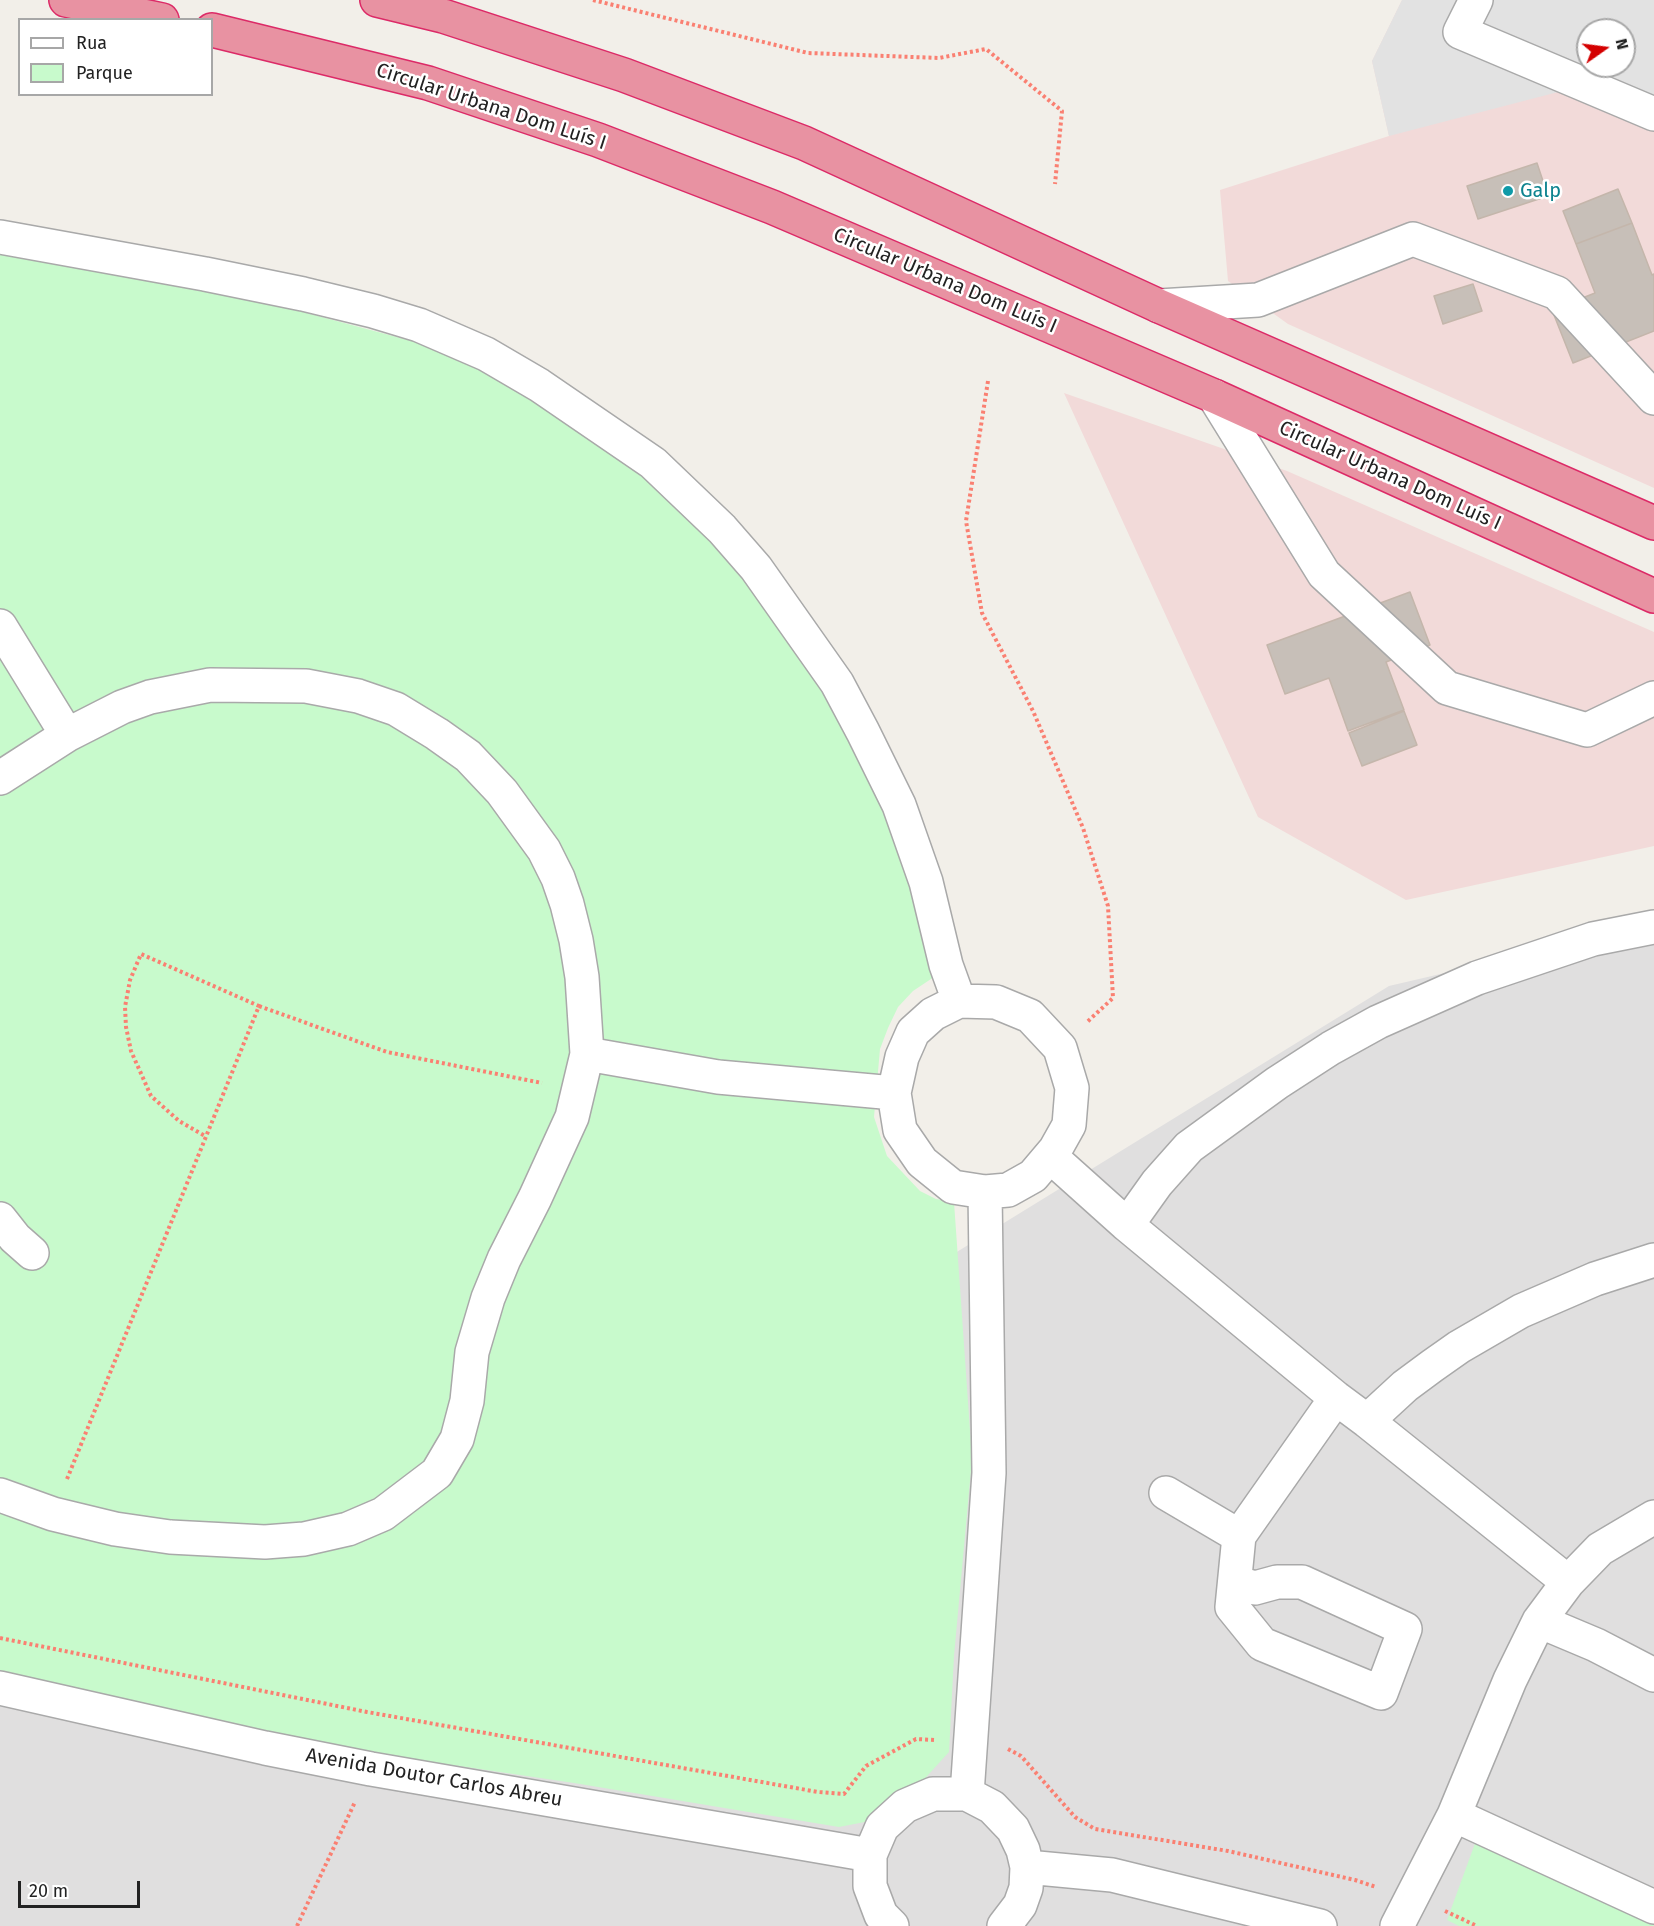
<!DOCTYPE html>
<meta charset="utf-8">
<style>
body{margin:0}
#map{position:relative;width:1654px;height:1926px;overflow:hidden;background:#f2efe9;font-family:"Fira Sans",sans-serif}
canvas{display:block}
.legend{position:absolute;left:18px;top:18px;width:195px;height:78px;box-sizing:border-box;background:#fff;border:2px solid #a7a7a7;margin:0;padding:8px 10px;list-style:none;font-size:18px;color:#222}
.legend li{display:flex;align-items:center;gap:12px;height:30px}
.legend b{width:30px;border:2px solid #a7a7a7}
.north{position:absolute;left:1576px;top:18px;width:60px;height:60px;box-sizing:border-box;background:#fff;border:2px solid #a7a7a7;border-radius:50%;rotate:76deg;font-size:16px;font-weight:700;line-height:24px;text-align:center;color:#222}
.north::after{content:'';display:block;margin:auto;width:21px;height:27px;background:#d40000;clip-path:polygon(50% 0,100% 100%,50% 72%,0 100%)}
.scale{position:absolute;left:18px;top:1881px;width:122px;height:27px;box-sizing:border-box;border:3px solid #222;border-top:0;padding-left:8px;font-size:18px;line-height:21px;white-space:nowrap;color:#222;-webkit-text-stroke:4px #fff;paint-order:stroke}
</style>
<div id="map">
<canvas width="1654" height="1926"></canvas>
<ul class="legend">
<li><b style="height:8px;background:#fff"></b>Rua</li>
<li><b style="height:16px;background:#c8facc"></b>Parque</li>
</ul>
<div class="north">N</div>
<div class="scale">20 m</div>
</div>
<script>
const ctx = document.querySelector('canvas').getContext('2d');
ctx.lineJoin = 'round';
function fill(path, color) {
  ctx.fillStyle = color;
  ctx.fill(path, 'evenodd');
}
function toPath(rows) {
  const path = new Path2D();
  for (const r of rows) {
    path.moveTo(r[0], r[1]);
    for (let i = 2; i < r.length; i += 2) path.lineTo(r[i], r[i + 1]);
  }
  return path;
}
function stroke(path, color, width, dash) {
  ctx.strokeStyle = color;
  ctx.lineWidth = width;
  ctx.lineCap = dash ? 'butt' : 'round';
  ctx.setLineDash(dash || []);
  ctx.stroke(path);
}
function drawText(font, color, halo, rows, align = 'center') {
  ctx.font = font + ' "Fira Sans",sans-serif';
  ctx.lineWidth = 5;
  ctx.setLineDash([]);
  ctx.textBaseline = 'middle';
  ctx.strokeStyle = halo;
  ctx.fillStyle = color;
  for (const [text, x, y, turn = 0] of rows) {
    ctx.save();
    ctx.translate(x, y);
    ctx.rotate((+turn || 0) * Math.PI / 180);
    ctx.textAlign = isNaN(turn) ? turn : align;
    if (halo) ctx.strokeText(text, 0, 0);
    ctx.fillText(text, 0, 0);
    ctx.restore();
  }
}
const residential = toPath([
 [1654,924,1654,1926,0,1926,0,1600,921,1274,1389,986]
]);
const commercial = toPath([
 [1402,0,1654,0,1654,488,1288,324,1228,281,1220,190,1389,136,1372,61],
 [1588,30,1624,30,1624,66,1588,66],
 [1064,393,1287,471,1654,632,1654,846,1406,900,1258,817]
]);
const park = toPath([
 [0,250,89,264,303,312,423,344,497,375,646,475,714,536,857,740,906,854,940,973,913,991,898,1007,888,1028,880,1049,874,1117,887,1156,920,1191,936,1199,954,1202,972,1459,954,1656,949,1752,919,1785,880,1819,839,1827,574,1783,358,1751,0,1676],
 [1477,1838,1654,1920,1654,1926,1459,1926,1447,1920]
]);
const parking = toPath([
 [1402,0,1654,0,1654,129,1562,91,1389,136,1372,61],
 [1588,30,1624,30,1624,66,1588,66]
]);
const building = toPath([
 [1537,163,1548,196,1478,219,1467,186,1537,163],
 [1618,189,1632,223,1576,244,1563,211,1618,189],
 [1632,223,1652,275,1654,274,1654,331,1573,363,1552,310,1595,293,1576,244,1632,223],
 [1473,284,1482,311,1443,324,1434,296,1473,284],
 [1410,592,1430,645,1386,662,1404,710,1348,731,1329,678,1285,694,1267,645,1410,592],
 [1404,711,1417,745,1362,766,1349,733,1404,711]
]);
const path = toPath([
 [593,0,808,53,939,58,986,49,1062,111,1055,184],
 [988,381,966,521,982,613,1033,711,1083,828,1108,906,1113,998,1086,1023],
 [259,1006,387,1052,542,1083],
 [67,1479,259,1006,141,954,130,980,125,1007,126,1027,131,1051,151,1096,179,1121,205,1136],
 [0,1638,367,1712,818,1792,844,1794,866,1766,916,1739,934,1740],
 [1008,1749,1021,1756,1075,1817,1095,1829,1228,1851,1355,1880,1376,1887],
 [1445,1911,1477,1926],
 [297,1926,355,1802]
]);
const minor = toPath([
 [1476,0,1460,32,1654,114],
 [0,237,205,274,303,294,373,311,419,325,486,354,539,385,653,463,722,529,756,568,837,683,863,732,899,805,926,882,946,965,959,1001],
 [1159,306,1258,300,1413,239,1557,293,1654,398],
 [1214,396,1324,574,1447,688,1587,730,1654,698],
 [0,626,67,735],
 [0,778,67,735,122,707,150,697,210,685,306,686,358,696,396,709,437,734,468,756,502,792,544,850,558,878,567,904,576,940,582,977,587,1054],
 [959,1001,996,1002,1030,1016,1060,1048,1072,1088,1069,1125,1055,1150,1033,1176,1008,1190,985,1192,953,1187,922,1162,900,1130,894,1093,902,1057,913,1032,933,1014,959,1001],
 [1050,1156,1127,1225],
 [0,1219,15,1238,32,1253],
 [1367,1421,1405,1386,1432,1366,1459,1347,1521,1311,1595,1279,1654,1260],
 [1166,1493,1239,1536],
 [0,1495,53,1514,115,1529,170,1537,265,1542,304,1539,348,1529,383,1514,437,1473,457,1439,467,1401,472,1352,488,1298,504,1259,535,1198,572,1117,587,1054,718,1077,894,1093],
 [1235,1582,1255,1588,1277,1582,1302,1582,1405,1629,1381,1693,1262,1644,1232,1607,1239,1536,1336,1398],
 [1568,1582,1367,1421,1336,1398,1127,1225,1157,1183,1189,1147,1277,1083,1331,1048,1378,1022,1477,978,1593,939,1654,927],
 [1539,1621,1596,1645,1654,1675],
 [0,1688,265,1748,371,1769,870,1855],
 [967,1794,989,1473,985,1192],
 [1454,1815,1654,1907],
 [1027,1867,1112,1875,1320,1926],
 [892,1926,881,1915,870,1886,870,1855,882,1827,905,1806,933,1794,967,1794,992,1807,1013,1829,1023,1850,1027,1867,1026,1888,1020,1905,1004,1926],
 [1397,1926,1454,1815,1510,1680,1539,1621,1568,1582,1600,1549,1654,1517]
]);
const highway = toPath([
 [66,0,162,20],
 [377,0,443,16,624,75,804,143,1159,306,1654,523],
 [212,30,428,83,598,140,772,207,1214,396,1654,596]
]);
const markers = [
 [1508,191,6,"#0f9aa8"]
];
const streetNames = [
 ["Circular Urbana Dom Luís I",491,107,18],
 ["Circular Urbana Dom Luís I",945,281,23],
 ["Circular Urbana Dom Luís I",1390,476,24],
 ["Avenida Doutor Carlos Abreu",434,1778,10]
];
const cultureNames = [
 ["Galp",1520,191]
];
fill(residential, '#e0dfdf');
fill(commercial, '#f2dad9');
fill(park, '#c8facc');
fill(parking, '#e2e2e2');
fill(building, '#c7bfb8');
stroke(building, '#c4b6ab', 1.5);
stroke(minor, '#a9a9a9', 36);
stroke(highway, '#dc2a67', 36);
stroke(path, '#fa8072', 4, [3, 3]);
stroke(minor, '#fff', 33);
stroke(highway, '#e892a2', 33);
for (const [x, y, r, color] of markers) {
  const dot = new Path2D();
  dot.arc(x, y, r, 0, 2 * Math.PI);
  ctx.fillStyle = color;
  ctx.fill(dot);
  stroke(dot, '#fff', 2);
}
drawText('20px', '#222', '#fff', streetNames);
drawText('20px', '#0d838f', '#fff', cultureNames, 'left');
</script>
